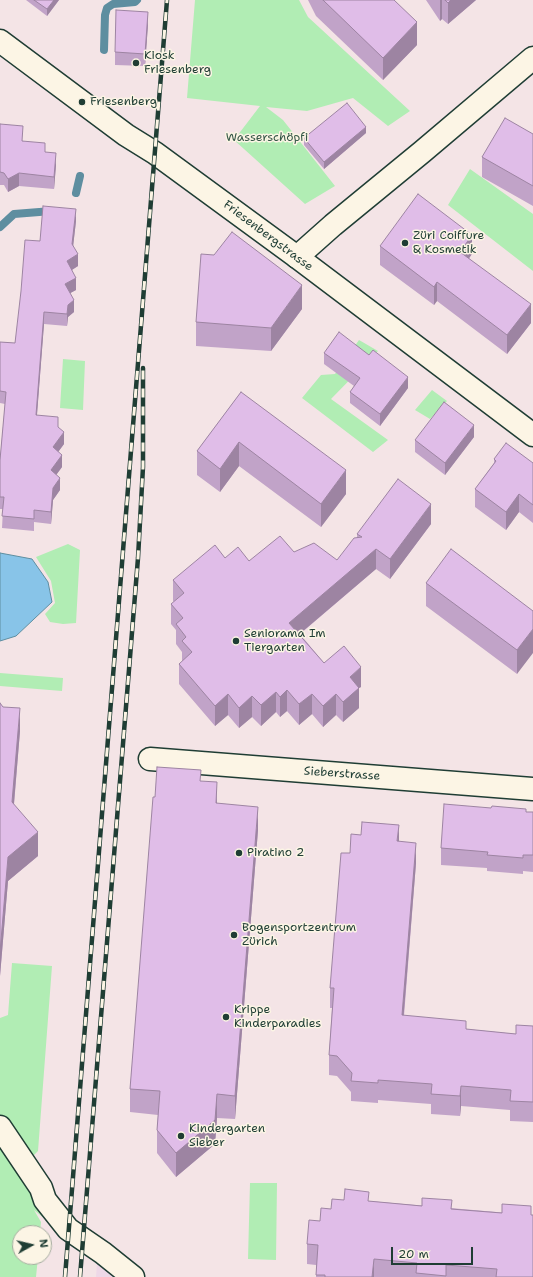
<!DOCTYPE html>
<meta charset="utf-8">
<style>
body{margin:0}
#map{position:relative;width:533px;height:1277px;overflow:hidden;background:#f4e4e6;font-family:"Shantell Sans",sans-serif}
canvas{display:block}
.north{position:absolute;left:12px;top:1225px;width:40px;height:40px;box-sizing:border-box;background:#fcf5e5;border:1px solid #a4ab9e;border-radius:50%;rotate:82deg;font-size:11px;font-weight:700;line-height:16px;text-align:center;color:#1f3d34}
.north::after{content:'';display:block;margin:auto;width:14px;height:18px;background:#1f3d34;clip-path:polygon(50% 0,100% 100%,50% 72%,0 100%)}
.scale{position:absolute;left:391px;top:1247px;width:82px;height:18px;box-sizing:border-box;border:2px solid #1f3d34;border-top:0;padding-left:5px;font-size:12px;line-height:14px;white-space:nowrap;color:#1f3d34;-webkit-text-stroke:3px #fcf5e5;paint-order:stroke}
</style>
<div id="map">
<canvas width="533" height="1277"></canvas>
<div class="north">N</div>
<div class="scale">20 m</div>
</div>
<script>
const ctx = document.querySelector('canvas').getContext('2d');
ctx.lineJoin = 'round';
function fill(path, color) {
  ctx.fillStyle = color;
  ctx.fill(path, 'evenodd');
}
function toPath(rows) {
  const path = new Path2D();
  for (const r of rows) {
    path.moveTo(r[0], r[1]);
    for (let i = 2; i < r.length; i += 2) path.lineTo(r[i], r[i + 1]);
  }
  return path;
}
function stroke(path, color, width, dash) {
  ctx.strokeStyle = color;
  ctx.lineWidth = width;
  ctx.lineCap = dash ? 'butt' : 'round';
  ctx.setLineDash(dash || []);
  ctx.stroke(path);
}
function drawText(font, color, halo, rows, align = 'center') {
  ctx.font = font + ' "Shantell Sans",sans-serif';
  ctx.lineWidth = 3;
  ctx.setLineDash([]);
  ctx.textBaseline = 'middle';
  ctx.strokeStyle = halo;
  ctx.fillStyle = color;
  for (const [text, x, y, turn = 0] of rows) {
    ctx.save();
    ctx.translate(x, y);
    ctx.rotate((+turn || 0) * Math.PI / 180);
    ctx.textAlign = isNaN(turn) ? turn : align;
    if (halo) ctx.strokeText(text, 0, 0);
    ctx.fillText(text, 0, 0);
    ctx.restore();
  }
}
const built = toPath([
 [97,1263,116,1277,96,1277]
]);
const green = toPath([
 [195,0,299,0,308,17,410,111,388,126,353,98,307,111,266,107,283,120,335,186,305,204,234,140,260,106,187,98],
 [470,169,533,214,533,271,448,205],
 [359,340,378,351,331,399,388,440,373,452,302,398,321,375,335,374],
 [63,359,85,361,83,410,60,408],
 [432,390,447,401,430,419,415,410],
 [68,544,80,550,76,623,63,624,50,622,45,614,55,603,51,581,36,557],
 [0,673,63,678,62,691,0,686],
 [12,963,52,966,38,1151,31,1158,0,1117,0,1018,8,1015],
 [0,1144,50,1223,34,1210,41,1222,40,1233,20,1233,20,1257,38,1257,36,1277,0,1277],
 [250,1183,277,1183,276,1260,248,1259]
]);
const water = toPath([
 [0,553,32,559,48,582,52,602,16,636,0,641,0,553]
]);
const stream = toPath([
 [104,50,105,15,107,8,113,4,135,2,137,0],
 [76,193,80,176],
 [0,227,14,214,52,211]
]);
const street = toPath([
 [297,257,333,225,422,152,533,58],
 [150,759,533,789],
 [0,1127,41,1188,45,1200,68,1229,103,1253,133,1277]
]);
const secondary = toPath([
 [0,41,126,135,155,153,297,257,533,435]
]);
const rail = toPath([
 [65,1277,167,0],
 [80,1277,138,558,143,467,143,368]
]);
const wall = toPath([
 [26,0,59,0,47,16],
 [308,0,394,0,417,45,383,80,316,16],
 [426,0,476,0,448,24,442,19,440,21],
 [148,24,145,66,115,65,115,52],
 [0,110,0,124,23,141,45,152,56,165,54,189,19,186,8,192,4,185,0,185],
 [366,133,324,169,304,145,304,138],
 [533,134,533,206,482,177,482,157],
 [76,221,73,246,78,266,72,270,76,290,70,293,74,312,68,317,67,326,44,324,37,415,58,427,64,444,58,452,62,467,56,475,60,490,53,500,51,524,34,522,34,531,2,528,3,509,0,509,0,460,5,404,0,403,0,342,15,343,40,241],
 [380,246,472,254,469,258,531,323,507,354,437,301,434,305,380,265],
 [302,309,271,351,196,346,196,322],
 [324,353,369,355,408,388,380,426,350,403,350,392,354,386,324,364],
 [241,392,346,494,321,527,239,466,220,492,197,475,197,451],
 [474,437,445,475,415,452,415,440],
 [494,459,533,463,533,523,519,512,506,530,475,507,475,489,494,463],
 [431,524,390,579,376,569,300,634,324,663,361,687,359,688,359,708,343,722,336,715,323,727,312,714,299,725,287,711,280,717,276,712,261,726,252,717,239,728,228,715,215,726,179,684,179,664,182,662,182,652,176,644,176,630,171,624,171,604,174,602,173,601,173,580,225,558,249,561,294,552,337,560,357,538,357,534],
 [426,583,533,611,517,674,426,606],
 [0,703,20,731,14,805,38,856,8,881,0,976],
 [201,781,217,803,258,830,235,1119,217,1118,215,1144,176,1177,157,1153,157,1130,158,1115,130,1112,130,1089,155,797],
 [526,812,533,812,533,872,523,871,523,874,487,871,487,868,441,865,441,848],
 [399,841,416,863,404,1016,466,1029,516,1034,533,1026,533,1122,510,1121,510,1110,461,1106,460,1116,431,1114,431,1104,378,1100,378,1103,351,1101,351,1092,337,1076,329,1075,329,1055,332,1008,330,1008,330,988,350,853],
 [369,1201,531,1215,533,1277,316,1277,316,1265,307,1264,307,1244,320,1221,331,1209]
]);
const shadedWall = toPath([
 [54,0,59,0,47,16,47,9],
 [440,0,442,0,442,19,440,21],
 [451,0,476,0,448,24,448,3],
 [148,12,148,24,145,66,145,54],
 [417,22,417,45,383,80,383,58],
 [366,127,366,133,324,169,324,162],
 [56,153,56,165,54,189,54,177],
 [19,173,19,186,8,192,8,179],
 [76,209,76,221,72,256,72,244],
 [472,235,472,254,460,271,460,252],
 [78,254,78,266,67,273,67,261],
 [76,278,76,290,65,296,65,284],
 [437,282,437,301,434,305,434,287],
 [302,285,302,309,271,351,271,328],
 [74,300,74,312,68,317,67,326,67,314,68,305],
 [531,304,531,323,507,354,507,335],
 [44,312,44,324,36,427,36,415],
 [408,377,408,388,380,426,380,414],
 [474,425,474,437,445,475,445,463],
 [64,432,64,444,53,459,53,447],
 [239,442,239,466,220,492,220,469],
 [62,455,62,467,51,482,51,470],
 [346,470,346,494,321,527,321,504],
 [60,478,60,490,53,500,51,524,51,512,53,488],
 [519,494,519,512,506,530,506,512],
 [431,504,431,524,390,579,390,559],
 [376,549,376,569,289,643,289,623],
 [533,629,533,653,517,674,517,650],
 [361,667,361,687,359,688,359,708,343,722,343,702,350,677],
 [287,690,287,711,280,717,280,697],
 [276,692,276,712,261,726,261,705],
 [228,694,228,715,215,726,215,706],
 [312,694,312,714,299,725,299,704],
 [336,694,336,715,323,727,323,706],
 [252,696,252,717,239,728,239,708],
 [20,708,20,731,12,826,12,802],
 [217,782,217,806,216,803],
 [258,807,258,830,235,1119,235,1096],
 [399,825,399,845,397,841],
 [38,832,38,856,8,881,0,976,0,952,8,857],
 [416,843,416,863,402,1035,402,1015],
 [461,1086,461,1106,460,1116,460,1096],
 [217,1094,217,1118,215,1144,176,1177,176,1153],
 [374,1259,374,1277,372,1277]
]);
const building = toPath([
 [34,0,54,0,47,9,34,0],
 [323,0,394,0,417,22,383,58,323,0],
 [445,0,451,0,448,3,445,0],
 [116,10,148,12,145,54,115,52,116,10],
 [347,103,366,127,324,162,304,138,347,103],
 [505,118,533,134,533,186,482,157,505,118],
 [0,124,23,126,22,141,45,143,45,152,56,153,54,177,19,173,8,179,4,173,0,172,0,124],
 [418,194,472,235,460,252,531,304,507,335,437,282,434,287,380,246,418,194],
 [43,206,76,209,72,244,78,254,67,261,76,278,65,284,74,300,68,305,67,314,44,312,36,415,58,417,58,427,64,432,53,447,62,455,51,470,60,478,53,488,51,512,34,510,34,519,2,516,4,497,0,497,0,460,6,392,0,391,0,342,15,343,21,291,25,240,40,241,43,206],
 [232,232,302,285,271,328,196,322,201,254,214,255,232,232],
 [339,332,369,355,373,350,408,377,380,414,350,392,360,378,324,353,339,332],
 [241,392,346,470,321,504,239,442,220,469,197,451,241,392],
 [444,402,474,425,445,463,415,440,444,402],
 [506,443,533,463,533,505,519,494,506,512,475,489,496,461,494,459,506,443],
 [398,479,431,504,390,559,376,549,289,623,324,663,344,646,361,667,350,677,359,688,343,702,336,694,323,706,312,694,299,704,287,690,280,697,276,692,261,705,252,696,239,708,228,694,215,706,179,664,192,652,182,641,186,637,176,624,183,618,171,604,184,593,173,580,215,545,225,558,238,547,249,561,280,536,294,552,314,543,337,560,354,538,362,537,357,534,398,479],
 [451,549,533,611,533,629,517,650,426,583,451,549],
 [0,703,3,707,20,708,12,802,38,832,8,857,0,952,0,703],
 [157,767,201,770,200,781,217,782,216,803,258,807,235,1096,217,1094,215,1120,176,1153,157,1130,160,1091,130,1089,153,797,155,797,157,767],
 [444,804,491,808,492,806,526,809,526,812,533,812,533,855,523,855,523,858,487,855,488,852,441,848,444,804],
 [362,822,399,825,397,841,416,843,402,1015,466,1021,466,1029,516,1034,516,1025,533,1026,533,1102,510,1101,511,1090,461,1086,460,1096,431,1094,432,1084,378,1080,378,1083,351,1081,352,1073,337,1056,329,1055,334,988,330,988,341,853,350,853,351,834,361,835,362,822],
 [345,1189,369,1192,368,1201,422,1206,422,1198,452,1200,451,1209,502,1213,502,1204,531,1206,531,1215,533,1215,533,1277,496,1277,497,1269,446,1265,446,1276,416,1273,417,1263,374,1259,372,1277,325,1277,325,1275,316,1275,318,1245,307,1244,309,1220,320,1221,321,1208,331,1209,332,1199,344,1200,345,1189]
]);
const markers = [
 [136,63,4,"#1f3d34"],
 [82,102,4,"#1f3d34"],
 [405,243,4,"#1f3d34"],
 [236,641,4,"#1f3d34"],
 [239,853,4,"#1f3d34"],
 [234,935,4,"#1f3d34"],
 [226,1017,4,"#1f3d34"],
 [181,1136,4,"#1f3d34"]
];
const poiNames = [
 ["Kiosk",144,56],
 ["Friesenberg",144,70],
 ["Friesenberg",90,102],
 ["Züri Coiffure",413,236],
 ["& Kosmetik",413,250],
 ["Seniorama Im",244,634],
 ["Tiergarten",244,648],
 ["Piratino 2",247,853],
 ["Bogensportzentrum",242,928],
 ["Zürich",242,942],
 ["Krippe",234,1010],
 ["Kinderparadies",234,1024],
 ["Kindergarten",189,1129],
 ["Sieber",189,1143]
];
const parkNames = [
 ["Wasserschöpfi",267,138]
];
const streetNames = [
 ["Friesenbergstrasse",268,236,37],
 ["Sieberstrasse",342,774,4]
];
fill(built, '#eed8e7');
fill(green, '#b1edb4');
fill(water, '#88c4e8');
stroke(water, '#5e8ea0', 1);
stroke(stream, '#5e8ea0', 8);
stroke(street, '#1f3d34', 25);
stroke(secondary, '#1f3d34', 25);
stroke(street, '#fcf5e5', 22);
stroke(secondary, '#fcf5e5', 22);
stroke(rail, '#1f3d34', 4.5);
stroke(rail, '#fcf5e5', 3, [9]);
fill(wall, '#c1a3c8');
fill(shadedWall, '#9d84a2');
fill(building, '#e0bde8');
stroke(building, '#9d84a2', 1);
for (const [x, y, r, color] of markers) {
  const dot = new Path2D();
  dot.arc(x, y, r, 0, 2 * Math.PI);
  ctx.fillStyle = color;
  ctx.fill(dot);
  stroke(dot, '#fcf5e5', 1.5);
}
drawText('12px', '#1f3d34', '#fcf5e5', poiNames, 'left');
drawText('12px', '#355747', '#fcf5e5', parkNames);
drawText('12px', '#1f3d34', '#fcf5e5', streetNames);
</script>
